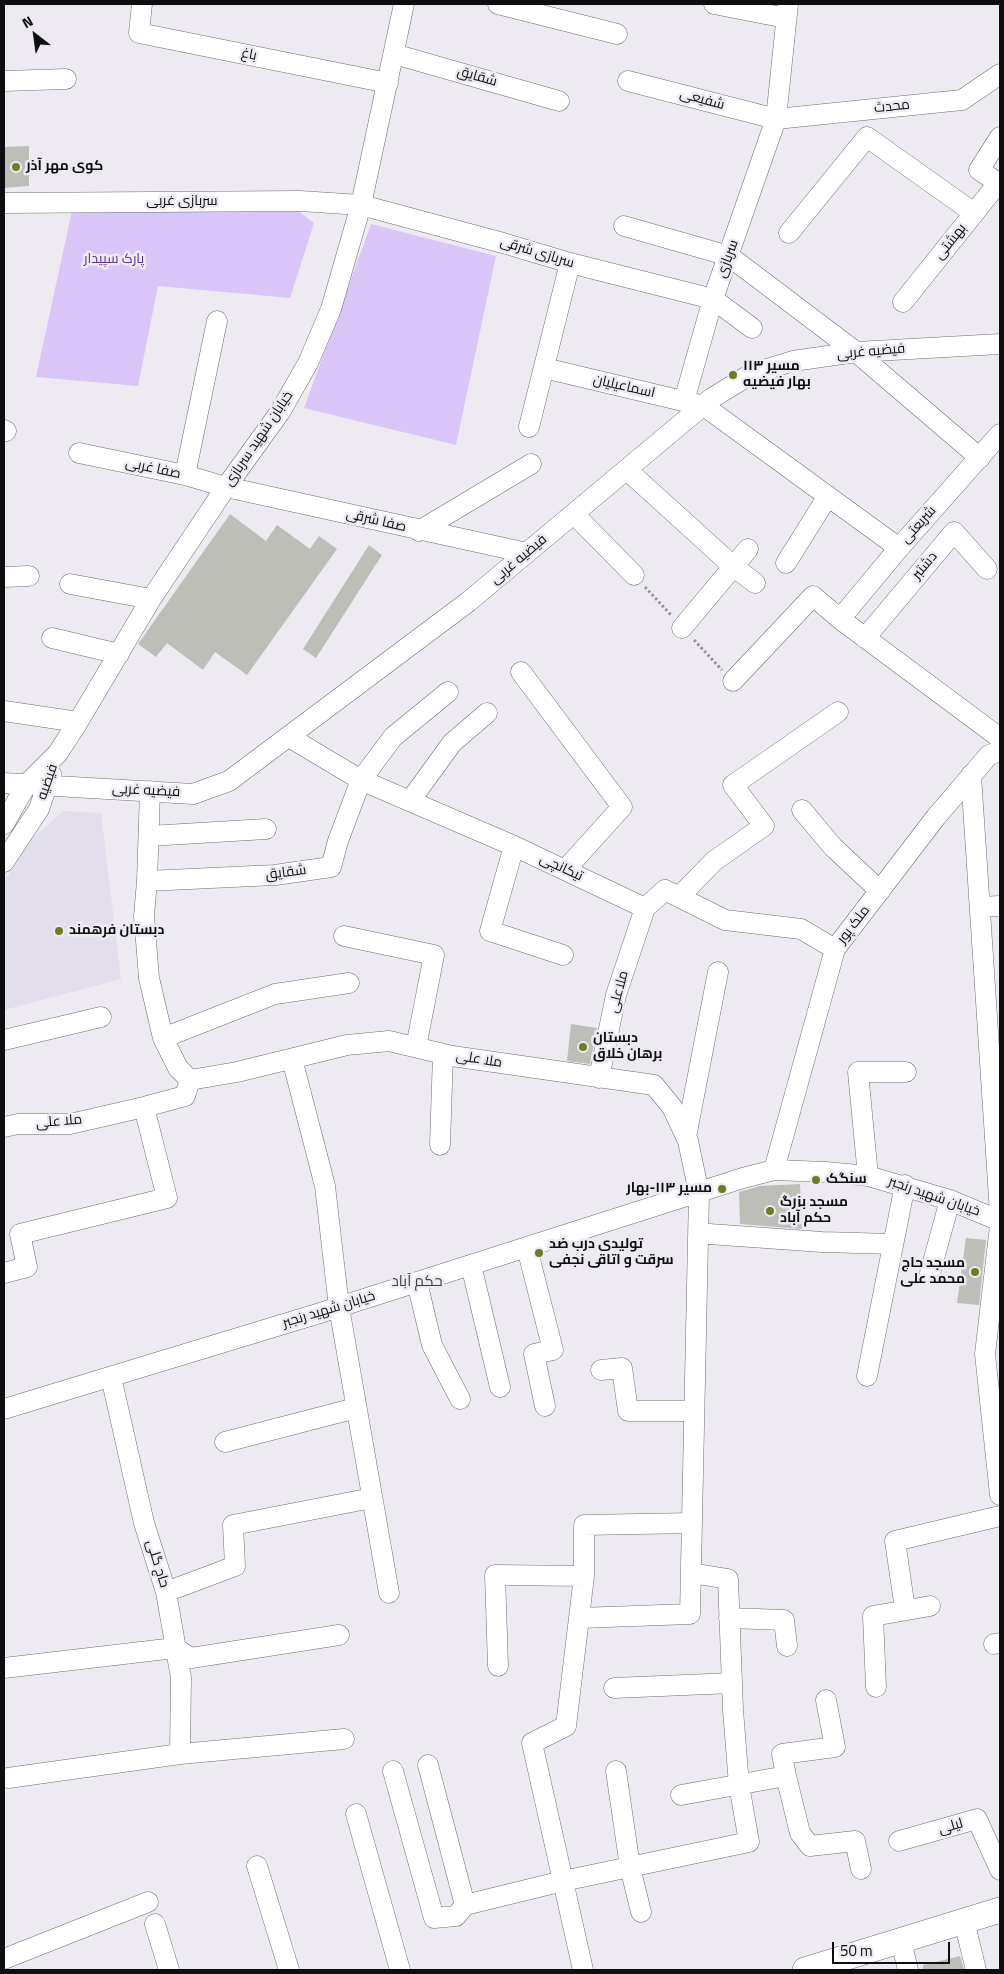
<!DOCTYPE html>
<meta charset="utf-8">
<style>
body{margin:0}
#map{position:relative;width:1004px;height:1974px;overflow:hidden;background:#edebf1;font-family:"Titillium Web",sans-serif}
canvas{display:block}
.frame{position:absolute;inset:0;border:5px solid #0e0d0f;pointer-events:none}
.north{position:absolute;left:10px;top:10px;width:50px;height:50px;-webkit-text-stroke:4px #edebf1;paint-order:stroke;rotate:330deg;font-size:14px;font-weight:700;line-height:20px;text-align:center;color:#0e0d0f}
.north::after{content:'';display:block;margin:auto;width:18px;height:22px;background:#0e0d0f;clip-path:polygon(50% 0,100% 100%,50% 72%,0 100%)}
.scale{position:absolute;left:832px;top:1942px;width:118px;height:22px;box-sizing:border-box;border:2px solid #0e0d0f;border-top:0;padding-left:6px;font-size:15px;line-height:18px;white-space:nowrap;color:#0e0d0f;-webkit-text-stroke:4px #edebf1;paint-order:stroke}
</style>
<div id="map">
<canvas width="1004" height="1974"></canvas>
<div class="frame"></div>
<div class="north">N</div>
<div class="scale">50 m</div>
</div>
<script>
const ctx = document.querySelector('canvas').getContext('2d');
ctx.lineJoin = 'round';
function fill(path, color) {
  ctx.fillStyle = color;
  ctx.fill(path, 'evenodd');
}
function toPath(rows) {
  const path = new Path2D();
  for (const r of rows) {
    path.moveTo(r[0], r[1]);
    for (let i = 2; i < r.length; i += 2) path.lineTo(r[i], r[i + 1]);
  }
  return path;
}
function stroke(path, color, width, dash) {
  ctx.strokeStyle = color;
  ctx.lineWidth = width;
  ctx.lineCap = dash ? 'butt' : 'round';
  ctx.setLineDash(dash || []);
  ctx.stroke(path);
}
function drawText(font, color, halo, rows, align = 'center') {
  ctx.font = font + ' "Titillium Web",Cairo,sans-serif';
  ctx.lineWidth = 5;
  ctx.setLineDash([]);
  ctx.textBaseline = 'middle';
  ctx.strokeStyle = halo;
  ctx.fillStyle = color;
  for (const [text, x, y, turn = 0] of rows) {
    ctx.save();
    ctx.translate(x, y);
    ctx.rotate((+turn || 0) * Math.PI / 180);
    ctx.textAlign = isNaN(turn) ? turn : align;
    if (halo) ctx.strokeText(text, 0, 0);
    ctx.fillText(text, 0, 0);
    ctx.restore();
  }
}
const built = toPath([
 [63,811,101,813,121,979,4,1010,4,882,33,838]
]);
const green = toPath([
 [73,206,297,210,314,223,290,298,158,286,138,386,36,377],
 [371,224,496,256,456,445,304,408]
]);
const building = toPath([
 [29,146,29,186,4,188,4,147],
 [230,514,266,541,277,525,310,549,319,536,337,549,247,675,215,652,203,670,167,643,156,657,138,644],
 [369,545,382,555,316,658,303,649],
 [571,1024,597,1028,590,1064,567,1061],
 [800,1184,802,1229,740,1224,739,1192,760,1186],
 [966,1238,986,1240,979,1305,957,1303],
 [960,1956,964,1970,923,1970,923,1965]
]);
const path = toPath([
 [645,587,671,615],
 [694,640,722,670]
]);
const minor = toPath([
 [142,4,139,33,388,83],
 [498,4,617,34],
 [714,4,786,18],
 [394,54,559,101],
 [4,81,66,79],
 [628,81,776,119,962,100,1000,74],
 [1000,137,979,170,1000,184],
 [4,203,300,201,361,205,503,243,570,263,713,299,752,328],
 [624,226,729,256,856,352,980,458],
 [789,233,867,137,974,213],
 [903,302,999,182],
 [544,368,704,406,899,548],
 [684,401,713,299,776,119,788,4],
 [529,427,570,263],
 [4,430,6,431],
 [79,453,185,475,226,487,527,553],
 [627,470,734,567,755,583],
 [185,475,217,321],
 [574,514,634,575],
 [419,531,531,464],
 [786,563,828,496],
 [4,577,29,576],
 [70,584,151,599],
 [840,619,899,548,1000,434],
 [682,628,748,549],
 [52,638,119,654],
 [865,638,954,532,987,569],
 [521,672,622,807,565,870],
 [733,681,813,596,840,619,1000,738],
 [4,711,78,722],
 [289,737,361,780,514,846,645,908],
 [971,775,1000,1213],
 [4,783,193,794,229,781,468,602,712,398,751,374,793,361,856,352,1000,344],
 [150,791,147,881,144,916,149,978,163,1038,178,1068,190,1080,237,1072,347,1045,389,1041,452,1056,654,1085,672,1107,688,1141,699,1193,690,1614,579,1618,566,1726,532,1743,583,1970],
 [410,801,452,743,487,713],
 [802,810,833,847,880,891],
 [4,824,26,785,58,753,78,722,151,599,226,487,280,412,308,363,331,309,361,205,404,4],
 [149,836,266,829],
 [514,846,490,931,563,955],
 [4,862,39,809,51,774],
 [147,881,275,875,331,867,338,841,361,780,393,737,448,692],
 [679,897,714,861,764,826,733,785,838,712],
 [980,907,1000,906],
 [344,936,434,955,416,1047],
 [163,1038,275,994,349,983],
 [4,1040,101,1017],
 [292,1059,325,1186,339,1307,389,1593],
 [599,1078,616,995,645,908,665,890,725,920,801,929,835,949],
 [4,1127,18,1124,70,1124,144,1107,185,1096,190,1080],
 [686,1137,718,972],
 [440,1145,443,1054],
 [774,1170,835,949,936,817,989,755,1000,751],
 [868,1176,858,1072,906,1072],
 [1000,1226,985,1354,1000,1495],
 [709,1234,822,1242,893,1244],
 [527,1248,553,1350,534,1354,545,1406],
 [471,1265,500,1387],
 [4,1273,27,1267,20,1234,167,1198,144,1107],
 [930,1273,950,1200],
 [417,1282,432,1345,460,1399],
 [601,1370,622,1368,628,1411,694,1411],
 [867,1376,905,1185],
 [111,1377,144,1523,166,1592,181,1678,180,1754],
 [4,1409,320,1313,743,1178,774,1170,826,1172,868,1176,950,1200,1000,1221],
 [225,1442,356,1408],
 [166,1592,235,1566,233,1525,372,1498],
 [905,1609,895,1541,1000,1516],
 [579,1618,584,1576,584,1525,692,1523],
 [729,1618,784,1620,787,1646],
 [994,1644,1000,1643],
 [498,1666,495,1575,584,1576],
 [4,1668,175,1648,191,1658,339,1635],
 [876,1687,873,1616,930,1606],
 [614,1688,732,1683],
 [428,1765,465,1905,563,1881,749,1842,739,1785,733,1710,728,1579,691,1573],
 [393,1771,434,1918,456,1916,465,1905],
 [616,1771,630,1867,641,1912],
 [786,1776,800,1833,810,1846,855,1841,861,1869],
 [8,1778,180,1754,344,1739],
 [681,1795,786,1776,782,1754,835,1747,826,1700],
 [356,1814,400,1970],
 [899,1841,977,1819,1000,1870],
 [257,1866,289,1970],
 [964,1921,976,1970],
 [155,1924,169,1970],
 [901,1941,908,1970],
 [4,1959,148,1902]
]);
const major = toPath([
 [805,1970,1000,1910]
]);
const markers = [
 [16,167,5,"#6f7b27"],
 [733,375,5,"#6f7b27"],
 [59,931,5,"#6f7b27"],
 [583,1047,5,"#6f7b27"],
 [816,1180,5,"#6f7b27"],
 [722,1189,5,"#6f7b27"],
 [770,1211,5,"#6f7b27"],
 [539,1253,5,"#6f7b27"],
 [975,1272,5,"#6f7b27"]
];
const streetNames = [
 ["باغ",249,55,11],
 ["شقایق",477,77,16],
 ["شفیعی",702,100,15],
 ["محدث",892,107,-6],
 ["سربازی غربی",182,202],
 ["بهشتی",951,242,-51],
 ["سربازی شرقی",537,253,17],
 ["سربازی",728,259,-70],
 ["فیضیه غربی",871,352,-5],
 ["اسماعیلیان",624,387,13],
 ["خیابان شهید سربازی",259,439,-56],
 ["صفا غربی",153,469,12],
 ["صفا شرقی",376,521,13],
 ["شریعتی",919,525,-48],
 ["فیضیه غربی",519,560,-40],
 ["دشتبر",925,566,-50],
 ["فیضیه",48,782,-71],
 ["فیضیه غربی",146,791,3],
 ["تیکانچی",561,868,25],
 ["شقایق",286,873,-7],
 ["ملک پور",854,925,-52],
 ["ملاعلی",619,992,-75],
 ["ملا علی",479,1060,9],
 ["ملا علی",59,1122,-5],
 ["خیابان شهید رنجبر",934,1197,19],
 ["خیابان شهید رنجبر",329,1310,-17],
 ["حاج گلی",157,1564,73],
 ["لیلی",951,1827,-16]
];
const poiNames = [
 ["کوی مهر آذر",26,167],
 ["مسیر ۱۱۳",743,367],
 ["بهار فیضیه",743,383],
 ["دبستان فرهمند",69,931],
 ["دبستان",593,1039],
 ["برهان خلاق",593,1055],
 ["سنگک",826,1180],
 ["مسیر ۱۱۳-بهار",712,1189,"right"],
 ["مسجد بزرگ",780,1203],
 ["حکم آباد",780,1219],
 ["تولیدی درب ضد",549,1245],
 ["سرقت و اتاقی نجفی",549,1261],
 ["مسجد حاج",965,1264,"right"],
 ["محمد علی",965,1280,"right"]
];
const parkNames = [
 ["پارک سپیدار",114,260]
];
const neighbourhoodNames = [
 ["حکم آباد",417,1282]
];
fill(built, '#e3deeb');
fill(green, '#dac5f8');
fill(building, '#bdbeb8');
stroke(minor, '#6f6d72', 21);
stroke(major, '#6f6d72', 26);
stroke(path, '#959398', 3, [2.5, 2.5]);
stroke(minor, '#fff', 20);
stroke(major, '#fff', 25);
for (const [x, y, r, color] of markers) {
  const dot = new Path2D();
  dot.arc(x, y, r, 0, 2 * Math.PI);
  ctx.fillStyle = color;
  ctx.fill(dot);
  stroke(dot, '#edebf1', 2);
}
drawText('14px', '#0e0d0f', '#edebf1', streetNames);
drawText('bold 14px', '#0e0d0f', '#edebf1', poiNames, 'left');
drawText('14px', '#60358c', '#edebf1', parkNames);
drawText('15px', '#413f44', '#edebf1', neighbourhoodNames);
</script>
